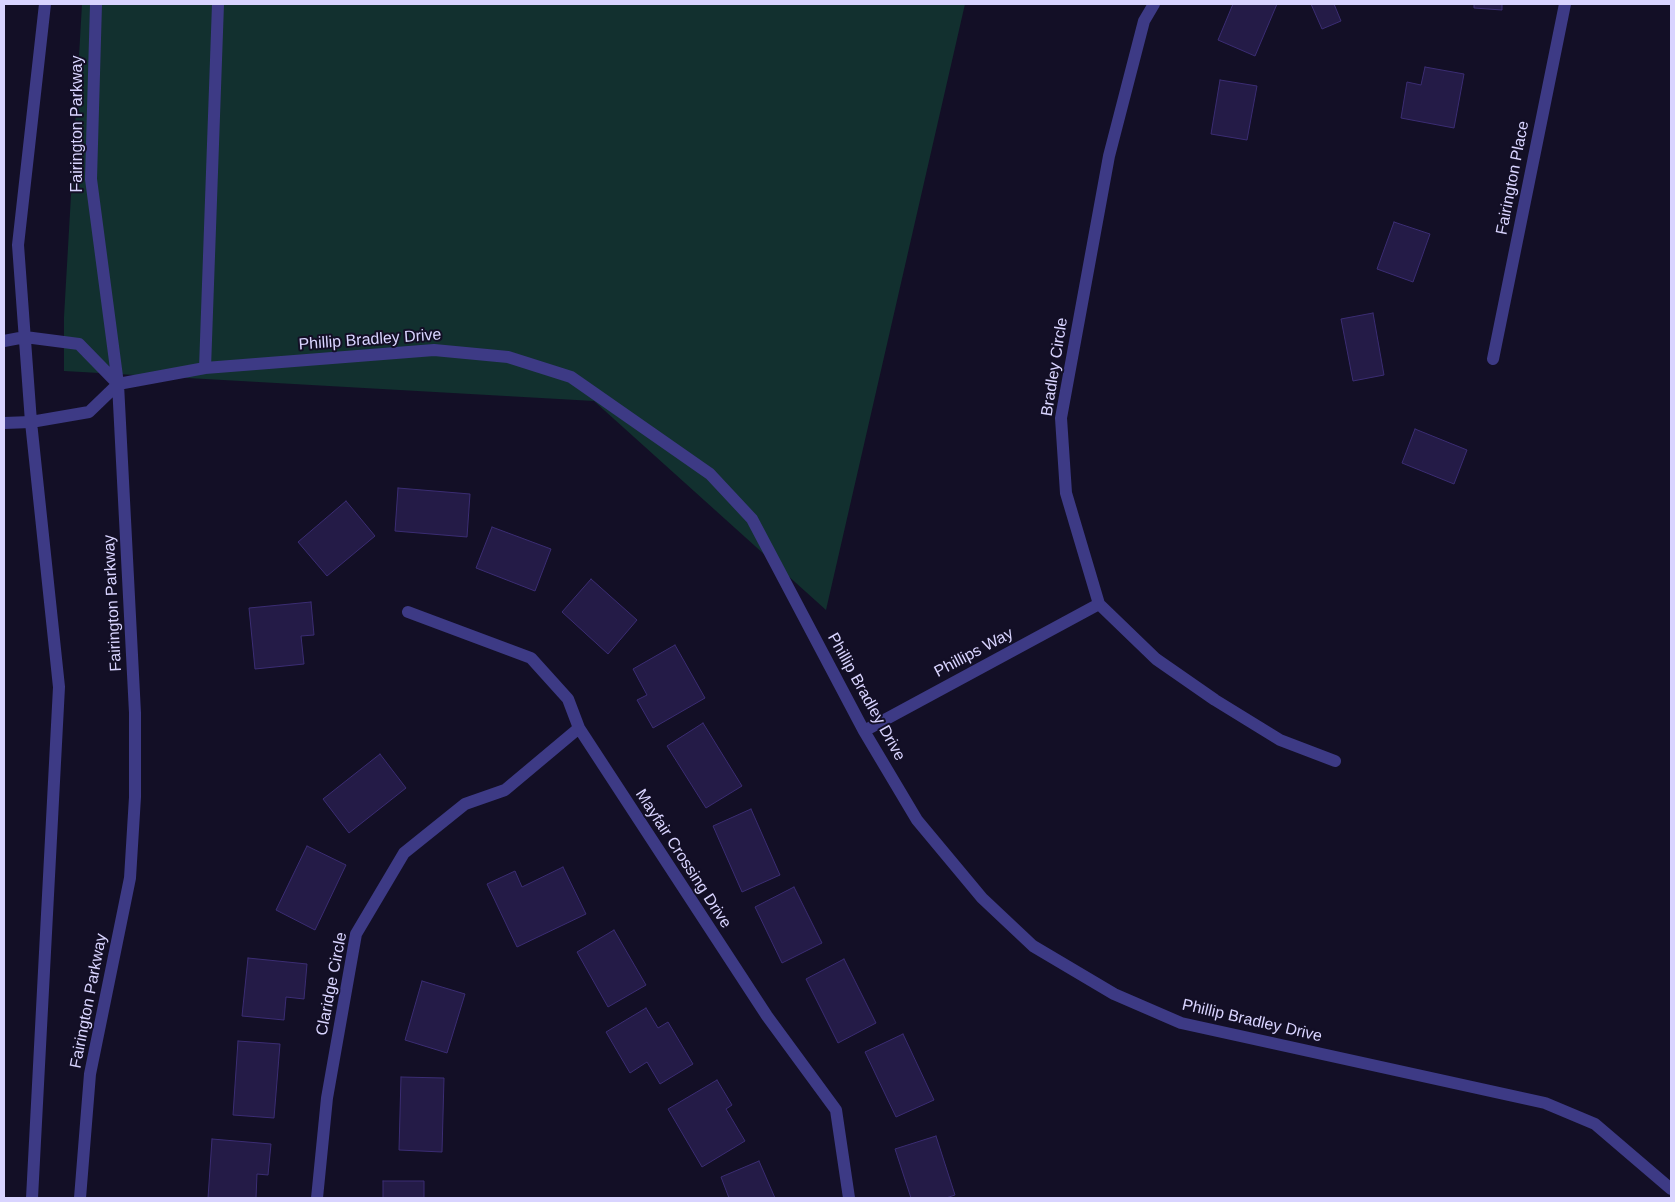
<!DOCTYPE html>
<style>
body{margin:0}
#map{position:relative;width:1675px;height:1202px;overflow:hidden;background:#130f26;font-family:Arial,sans-serif}
canvas{display:block}
.frame{position:absolute;inset:0;border:5px solid #d9d4ff;pointer-events:none}
</style>
<div id="map">
<canvas width="1675" height="1202"></canvas>
<div class="frame"></div>
</div>
<script>
const ctx = document.querySelector('canvas').getContext('2d');
ctx.lineJoin = 'round';
function fill(path, color) {
  ctx.fillStyle = color;
  ctx.fill(path, 'evenodd');
}
function toPath(rows) {
  const path = new Path2D();
  for (const r of rows) {
    path.moveTo(r[0], r[1]);
    for (let i = 2; i < r.length; i += 2) path.lineTo(r[i], r[i + 1]);
  }
  return path;
}
function stroke(path, color, width, dash) {
  ctx.strokeStyle = color;
  ctx.lineWidth = width;
  ctx.lineCap = dash ? 'butt' : 'round';
  ctx.setLineDash(dash || []);
  ctx.stroke(path);
}
function drawText(font, color, halo, rows, align = 'center') {
  ctx.font = font + ' Arial,sans-serif';
  ctx.lineWidth = 4;
  ctx.setLineDash([]);
  ctx.textBaseline = 'middle';
  ctx.strokeStyle = halo;
  ctx.fillStyle = color;
  for (const [text, x, y, turn = 0] of rows) {
    ctx.save();
    ctx.translate(x, y);
    ctx.rotate((+turn || 0) * Math.PI / 180);
    ctx.textAlign = isNaN(turn) ? turn : align;
    if (halo) ctx.strokeText(text, 0, 0);
    ctx.fillText(text, 0, 0);
    ctx.restore();
  }
}
const green = toPath([
 [82,4,965,4,826,610,594,401,64,371,64,317]
]);
const building = toPath([
 [1233,4,1277,4,1255,56,1218,40,1233,4],
 [1311,4,1334,4,1341,21,1322,29,1311,4],
 [1474,4,1502,4,1502,10,1474,8,1474,4],
 [1425,67,1464,74,1454,128,1401,118,1407,82,1421,85,1425,67],
 [1220,80,1257,86,1247,140,1211,134,1220,80],
 [1394,222,1430,234,1413,282,1377,269,1394,222],
 [1373,313,1384,375,1353,381,1341,319,1373,313],
 [1415,429,1467,450,1454,484,1402,463,1415,429],
 [398,488,470,494,467,537,395,531,398,488],
 [346,501,375,536,327,576,298,542,346,501],
 [492,527,551,549,535,591,476,568,492,527],
 [591,579,637,620,608,654,562,612,591,579],
 [311,602,314,635,301,636,304,664,255,669,249,608,311,602],
 [675,645,705,698,653,728,637,700,647,695,633,669,675,645],
 [703,723,742,786,706,808,667,746,703,723],
 [380,754,406,788,349,833,323,799,380,754],
 [751,809,780,875,742,892,713,826,751,809],
 [307,846,346,865,315,930,276,910,307,846],
 [563,867,586,914,517,947,487,884,515,871,522,887,563,867],
 [794,887,822,943,782,963,755,907,794,887],
 [614,930,646,985,608,1007,577,952,614,930],
 [248,958,307,964,304,999,286,997,284,1020,242,1016,248,958],
 [844,959,876,1023,838,1043,806,979,844,959],
 [422,981,465,994,447,1053,405,1040,422,981],
 [646,1008,658,1028,668,1022,693,1064,660,1084,647,1062,630,1073,606,1032,646,1008],
 [903,1034,934,1100,896,1117,865,1052,903,1034],
 [238,1041,280,1044,274,1118,233,1115,238,1041],
 [401,1077,444,1078,442,1152,399,1150,401,1077],
 [717,1080,732,1105,726,1109,745,1141,702,1167,668,1109,717,1080],
 [936,1136,955,1195,946,1198,911,1198,895,1149,936,1136],
 [212,1139,271,1144,268,1175,257,1174,256,1198,208,1198,212,1139],
 [759,1161,775,1198,729,1198,721,1177,759,1161],
 [383,1181,424,1181,424,1198,383,1198,383,1181]
]);
const minor = toPath([
 [1154,4,1144,21,1109,156,1061,418,1066,493,1099,604,1156,659,1215,700,1280,740,1335,761],
 [4,341,25,337,79,344,118,384],
 [1493,359,1565,4],
 [205,368,218,4],
 [4,423,31,422,89,412,118,384,205,368,434,350,508,357,571,377,710,474,752,519,864,731,917,820,982,898,1033,946,1114,994,1181,1023,1545,1103,1595,1124,1671,1189],
 [408,612,531,658,568,699,579,728,767,1016,836,1110,849,1198],
 [864,731,1099,604],
 [32,1198,59,687,31,422,18,245,45,4],
 [80,1198,90,1074,130,878,135,797,135,713,118,384,91,179,96,4],
 [317,1198,327,1098,356,934,404,853,465,804,505,790,579,728]
]);
const streetNames = [
 ["Fairington Parkway",78,124,-90],
 ["Fairington Place",1513,178,-79],
 ["Phillip Bradley Drive",370,340,-4],
 ["Bradley Circle",1055,367,-81],
 ["Fairington Parkway",113,603,-93],
 ["Phillips Way",974,653,-28],
 ["Phillip Bradley Drive",866,697,61],
 ["Mayfair Crossing Drive",683,859,57],
 ["Claridge Circle",332,984,-79],
 ["Fairington Parkway",89,1001,-79],
 ["Phillip Bradley Drive",1252,1021,13]
];
fill(green, '#12302f');
fill(building, '#241b47');
stroke(building, '#3b2d73', 1);
stroke(minor, '#3d3a85', 12);
drawText('16px', '#d9d4ff', '#130f26', streetNames);
</script>
